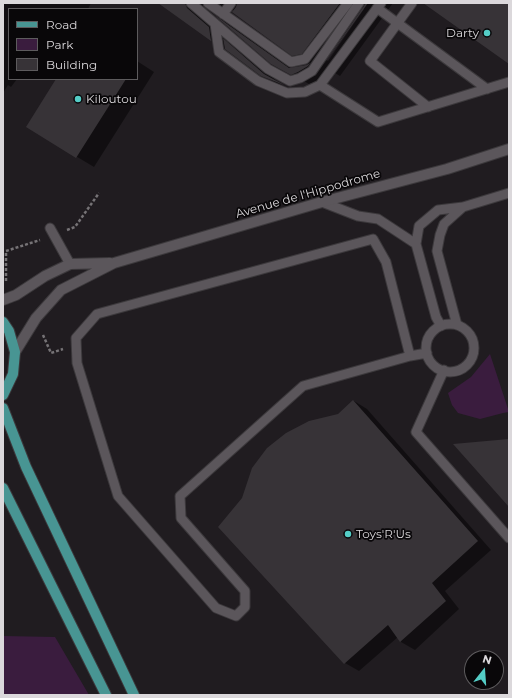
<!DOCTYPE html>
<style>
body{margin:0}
#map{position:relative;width:512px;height:698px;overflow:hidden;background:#201c20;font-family:Montserrat,sans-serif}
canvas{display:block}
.frame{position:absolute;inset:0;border:4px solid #dbd8db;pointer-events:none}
.legend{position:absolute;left:8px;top:8px;width:130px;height:72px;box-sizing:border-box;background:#090709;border:1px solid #5d5b5d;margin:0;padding:5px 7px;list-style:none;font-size:12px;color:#dbd8db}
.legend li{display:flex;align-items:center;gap:8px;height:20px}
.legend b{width:20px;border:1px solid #5d5b5d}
.north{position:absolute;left:464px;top:650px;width:40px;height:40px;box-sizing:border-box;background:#090709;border:1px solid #5d5b5d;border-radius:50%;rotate:17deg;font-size:11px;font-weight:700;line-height:16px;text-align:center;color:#dbd8db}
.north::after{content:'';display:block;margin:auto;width:14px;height:18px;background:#54cdc6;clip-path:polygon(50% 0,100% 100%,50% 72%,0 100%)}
</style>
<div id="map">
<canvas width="512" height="698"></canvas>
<div class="frame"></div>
<ul class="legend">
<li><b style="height:5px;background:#489593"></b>Road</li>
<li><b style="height:11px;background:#3a1c3e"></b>Park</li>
<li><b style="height:11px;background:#373337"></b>Building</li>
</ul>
<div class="north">N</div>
</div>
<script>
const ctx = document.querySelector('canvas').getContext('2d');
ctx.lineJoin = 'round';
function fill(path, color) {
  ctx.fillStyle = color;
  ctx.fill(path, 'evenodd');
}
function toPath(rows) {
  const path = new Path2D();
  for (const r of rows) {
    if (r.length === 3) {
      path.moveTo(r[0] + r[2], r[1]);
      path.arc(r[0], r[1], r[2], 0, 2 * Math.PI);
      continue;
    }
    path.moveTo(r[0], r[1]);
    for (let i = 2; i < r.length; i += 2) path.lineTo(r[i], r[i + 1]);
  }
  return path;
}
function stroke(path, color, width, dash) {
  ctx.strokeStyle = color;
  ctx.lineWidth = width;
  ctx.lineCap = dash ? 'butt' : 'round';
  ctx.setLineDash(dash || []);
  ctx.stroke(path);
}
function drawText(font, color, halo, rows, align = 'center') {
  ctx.font = font + ' Montserrat,sans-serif';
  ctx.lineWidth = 3.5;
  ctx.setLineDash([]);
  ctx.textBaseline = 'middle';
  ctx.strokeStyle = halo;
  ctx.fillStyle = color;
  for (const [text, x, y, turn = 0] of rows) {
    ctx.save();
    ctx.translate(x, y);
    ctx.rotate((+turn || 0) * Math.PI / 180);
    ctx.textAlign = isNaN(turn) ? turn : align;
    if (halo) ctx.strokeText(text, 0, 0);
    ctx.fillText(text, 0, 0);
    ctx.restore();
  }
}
const green = toPath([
 [490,354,509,412,503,413,480,419,458,413,452,405,448,393,471,377],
 [3,636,55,637,89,695,3,695]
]);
const shadow = toPath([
 [3,3,91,3,88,9,9,9,9,79,17,79,11,87,8,85,3,93],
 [159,3,393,3,340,76,330,70,325,76,316,82,309,84,272,63,222,20,231,25,292,69,307,66,309,64,293,55,234,11,226,7,221,9,208,7,204,9,227,38,227,42,241,50,280,84,291,90,280,85,262,75,225,48,212,40],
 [362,8,364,9,328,61,323,58],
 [137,61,154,72,94,167,27,127,57,79,137,79],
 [354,401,367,409,491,550,445,591,459,609,415,650,401,642,398,637,359,671,345,663,338,415]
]);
const building = toPath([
 [158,3,185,3,187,8,209,27,211,41],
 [237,3,340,3,302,54,292,56,232,12,236,7],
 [365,3,368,3,322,67,364,6],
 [423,3,509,3,509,64],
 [213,14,289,68,307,65,310,63,317,53,308,66,298,72,291,75,271,64],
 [223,38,264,74,284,85,261,76,225,49],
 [56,79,126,79,76,158,26,127],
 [353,400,478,541,432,583,446,601,400,642,388,625,344,664,218,527,242,498,252,468,267,448,286,433,309,421,338,414],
 [509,439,509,507,453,444]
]);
const path = toPath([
 [67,230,75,227,99,193],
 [6,281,6,251,40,240],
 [43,335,51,353,63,349]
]);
const service = toPath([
 [191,3,268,69,290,81,300,78,312,71,359,3],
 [208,3,291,62,305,59,348,3],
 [412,3,370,61,428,107],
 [377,8,487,89],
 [223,14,231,3],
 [215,24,219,52,258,81,287,93,305,92,320,85,381,3],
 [320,85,378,122,509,82],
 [322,202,358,216,378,219,416,244,436,317,441,326],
 [50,228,70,264],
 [416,244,419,226,438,210,463,207,509,193],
 [450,348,24],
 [457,325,437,251,440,235,444,224,463,207],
 [410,356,386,262,373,239,97,314,76,338,77,363,118,496,216,608,236,616,245,607,245,591,181,518,180,496,303,386,410,356,427,353],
 [444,370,416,432,509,538]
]);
const secondary = toPath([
 [3,300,16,295,45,276,70,264,110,263],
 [15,352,36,318,61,290,114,263,322,202,447,169,509,149]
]);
const primary = toPath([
 [3,322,9,331,15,352,13,374,3,395],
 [3,408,26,467,134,695],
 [3,488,106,695]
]);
const markers = [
 [487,33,4,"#54cdc6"],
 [78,99,4,"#54cdc6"],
 [348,534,4,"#54cdc6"]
];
const poiNames = [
 ["Darty",479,33,"right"],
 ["Kiloutou",86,99],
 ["Toys'R'Us",356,534]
];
const streetNames = [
 ["Avenue de l'Hippodrome",308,194,-16]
];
fill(green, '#3a1c3e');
fill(shadow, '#0007');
fill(building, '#373337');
stroke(service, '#3c393c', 11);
stroke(secondary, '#3c393c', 12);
stroke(primary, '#3c393c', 12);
stroke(path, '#767376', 2.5, [3, 2]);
stroke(service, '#5b565b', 9);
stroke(secondary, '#5b565b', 10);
stroke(primary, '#489593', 10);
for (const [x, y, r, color] of markers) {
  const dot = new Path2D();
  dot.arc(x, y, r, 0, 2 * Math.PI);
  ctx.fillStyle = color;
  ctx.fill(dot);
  stroke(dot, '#090709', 1.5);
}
drawText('12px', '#dbd8db', '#090709', poiNames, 'left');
drawText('12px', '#dbd8db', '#090709', streetNames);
</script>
